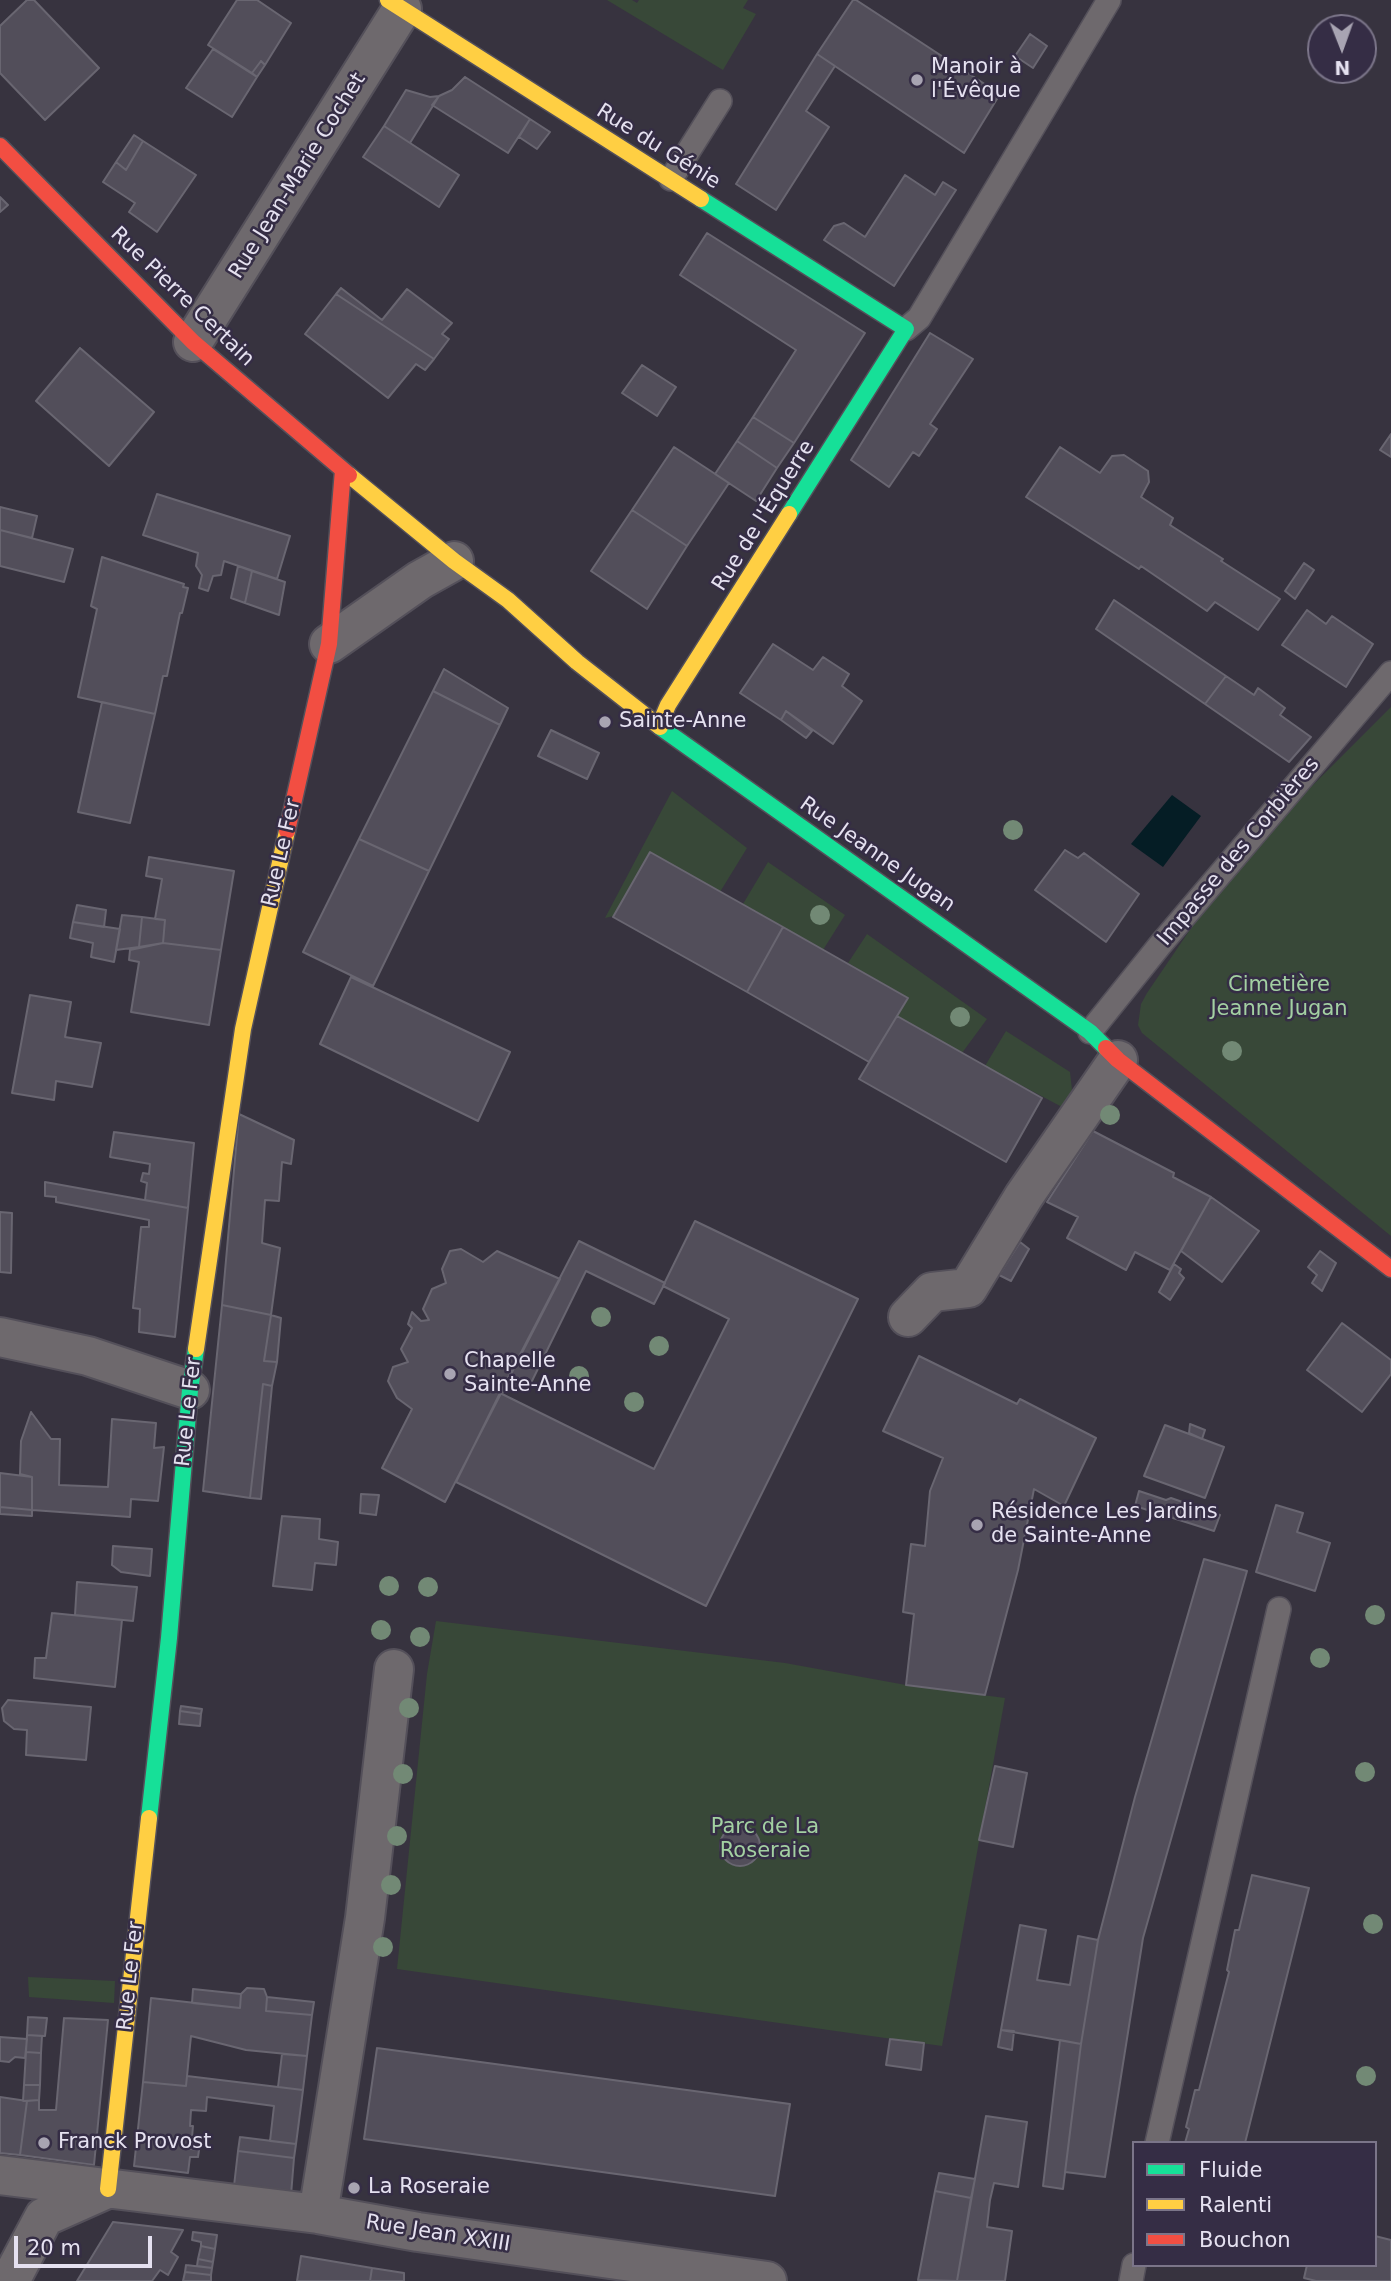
<!DOCTYPE html>
<meta charset="utf-8">
<style>
body{margin:0}
#map{position:relative;width:1391px;height:2281px;overflow:hidden;background:#37333f;font-family:"DejaVu Sans",sans-serif}
canvas{display:block}
.legend{position:absolute;left:1132px;top:2141px;width:245px;height:126px;box-sizing:border-box;background:#352d45;border:2px solid #7b7589;margin:0;padding:9px 12px;list-style:none;font-size:21px;color:#e5e1f0}
.legend li{display:flex;align-items:center;gap:14px;height:35px}
.legend b{width:35px;border:2px solid #7b7589}
.north{position:absolute;left:1307px;top:14px;width:70px;height:70px;box-sizing:border-box;background:#352d45;border:2px solid #7b7589;border-radius:50%;rotate:179deg;font-size:19px;font-weight:700;line-height:28px;text-align:center;color:#e5e1f0}
.north::after{content:'';display:block;margin:auto;width:24px;height:32px;background:#a8a4b2;clip-path:polygon(50% 0,100% 100%,50% 72%,0 100%)}
.scale{position:absolute;left:14px;top:2236px;width:138px;height:32px;box-sizing:border-box;border:4px solid #e5e1f0;border-top:0;padding-left:9px;font-size:21px;line-height:24px;white-space:nowrap;color:#e5e1f0;-webkit-text-stroke:5px #352d45;paint-order:stroke}
</style>
<div id="map">
<canvas width="1391" height="2281"></canvas>
<ul class="legend">
<li><b style="height:9px;background:#16e098"></b>Fluide</li>
<li><b style="height:9px;background:#ffcf43"></b>Ralenti</li>
<li><b style="height:9px;background:#f24e42"></b>Bouchon</li>
</ul>
<div class="north">N</div>
<div class="scale">20 m</div>
</div>
<script>
const ctx = document.querySelector('canvas').getContext('2d');
ctx.lineJoin = 'round';
function fill(path, color) {
  ctx.fillStyle = color;
  ctx.fill(path, 'evenodd');
}
function toPath(rows) {
  const path = new Path2D();
  for (const r of rows) {
    if (r.length === 3) {
      path.moveTo(r[0] + r[2], r[1]);
      path.arc(r[0], r[1], r[2], 0, 2 * Math.PI);
      continue;
    }
    path.moveTo(r[0], r[1]);
    for (let i = 2; i < r.length; i += 2) path.lineTo(r[i], r[i + 1]);
  }
  return path;
}
function stroke(path, color, width, dash) {
  ctx.strokeStyle = color;
  ctx.lineWidth = width;
  ctx.lineCap = dash ? 'butt' : 'round';
  ctx.setLineDash(dash || []);
  ctx.stroke(path);
}
function drawText(font, color, halo, rows, align = 'center') {
  ctx.font = font + ' "DejaVu Sans",sans-serif';
  ctx.lineWidth = 5;
  ctx.setLineDash([]);
  ctx.textBaseline = 'middle';
  ctx.strokeStyle = halo;
  ctx.fillStyle = color;
  for (const [text, x, y, turn = 0] of rows) {
    ctx.save();
    ctx.translate(x, y);
    ctx.rotate((+turn || 0) * Math.PI / 180);
    ctx.textAlign = isNaN(turn) ? turn : align;
    if (halo) ctx.strokeText(text, 0, 0);
    ctx.fillText(text, 0, 0);
    ctx.restore();
  }
}
const green = toPath([
 [607,0,632,0,637,3,639,0,748,0,743,8,756,14,723,70],
 [1391,707,1391,1236,1142,1033,1138,1025,1141,1004,1147,993,1200,915,1282,816],
 [672,791,747,848,720,892,605,918],
 [768,862,845,915,823,950,743,904],
 [867,934,987,1019,962,1053,897,1016,908,998,848,963],
 [1006,1031,1070,1072,1072,1090,1062,1107,985,1066],
 [436,1621,785,1663,906,1685,1005,1698,942,2046,397,1969,427,1674],
 [28,1977,115,1981,114,2003,29,1997]
]);
const water = toPath([
 [1172,795,1201,816,1163,867,1131,844]
]);
const building = toPath([
 [27,0,34,0,99,68,45,120,0,73,0,26,27,0],
 [237,0,257,0,291,23,265,65,261,61,252,73,208,45,237,0],
 [853,0,856,0,1000,94,964,153,817,54,853,0],
 [1030,34,1047,46,1033,68,1015,56,1030,34],
 [213,49,257,77,232,117,186,88,213,49],
 [817,54,835,66,806,111,829,127,776,210,736,184,817,54],
 [261,61,265,65,257,77,252,73,261,61],
 [465,77,530,119,508,153,432,105,439,96,452,90,465,77],
 [406,90,430,97,439,96,410,143,384,126,406,90],
 [530,119,550,132,537,149,519,137,530,119],
 [384,126,459,175,439,207,363,157,384,126],
 [134,135,143,141,126,170,116,162,134,135],
 [143,141,196,175,157,232,129,212,135,203,103,182,116,162,126,170,143,141],
 [905,175,935,195,943,182,956,190,894,286,824,240,834,226,844,223,865,237,905,175],
 [0,197,8,205,0,212,0,197],
 [707,233,865,333,794,443,753,417,796,350,680,275,707,233],
 [341,288,382,320,407,289,452,323,442,334,449,339,434,359,336,294,341,288],
 [336,294,434,359,425,370,416,364,388,398,305,334,336,294],
 [930,333,973,359,930,424,937,429,919,456,913,452,889,487,851,460,930,333],
 [80,348,154,412,109,466,36,401,80,348],
 [642,365,676,387,657,416,622,393,642,365],
 [753,417,794,443,777,468,737,441,753,417],
 [1391,434,1391,457,1380,450,1391,434],
 [737,441,777,468,756,501,715,474,737,441],
 [674,447,729,483,687,546,632,510,674,447],
 [1060,447,1100,473,1112,456,1124,455,1148,471,1149,482,1141,497,1173,518,1170,525,1223,559,1221,561,1280,599,1258,630,1215,602,1207,611,1141,566,1139,569,1026,497,1060,447],
 [157,494,290,536,277,579,224,561,221,575,213,576,208,591,199,588,202,575,196,566,198,553,143,535,157,494],
 [0,507,37,516,32,538,0,530,0,507],
 [632,510,687,546,647,609,591,571,632,510],
 [0,530,73,549,64,582,0,566,0,530],
 [102,557,184,584,183,587,188,588,182,613,180,613,167,676,163,676,155,714,78,697,97,609,91,606,102,557],
 [1304,563,1314,570,1295,599,1285,591,1304,563],
 [238,566,252,571,245,603,231,598,238,566],
 [252,571,285,582,279,615,245,603,252,571],
 [1114,600,1226,676,1205,704,1096,629,1114,600],
 [1307,610,1326,624,1332,616,1373,644,1346,687,1282,645,1307,610],
 [773,644,813,670,823,657,849,674,842,686,862,701,833,744,786,711,781,720,740,693,773,644],
 [444,669,508,708,500,725,433,691,444,669],
 [1226,676,1254,695,1258,688,1285,708,1280,715,1311,737,1289,762,1205,704,1226,676],
 [433,691,500,725,429,871,359,839,433,691],
 [102,702,155,714,130,823,78,812,102,702],
 [786,711,812,731,806,738,781,720,786,711],
 [551,730,599,753,587,779,538,756,551,730],
 [359,839,429,871,373,986,303,952,359,839],
 [1065,850,1078,858,1084,853,1139,894,1106,942,1035,890,1065,850],
 [650,852,783,927,747,992,613,917,650,852],
 [149,857,234,871,221,950,163,943,165,920,155,919,162,879,146,876,149,857],
 [77,905,106,910,104,927,73,922,77,905],
 [122,915,142,917,139,947,116,950,122,915],
 [142,917,165,920,163,943,139,947,142,917],
 [73,922,120,929,114,962,91,957,93,943,70,938,73,922],
 [783,927,908,998,869,1062,747,992,783,927],
 [163,943,221,950,209,1025,131,1012,139,962,129,960,130,950,163,943],
 [351,977,510,1052,478,1121,320,1044,351,977],
 [30,995,71,1002,65,1037,101,1043,92,1087,56,1081,54,1100,12,1093,30,995],
 [897,1016,1042,1098,1006,1162,859,1079,897,1016],
 [239,1114,294,1140,291,1164,282,1162,279,1201,265,1200,262,1243,280,1248,271,1315,222,1305,239,1114],
 [1093,1131,1174,1173,1173,1177,1211,1197,1170,1270,1135,1252,1126,1270,1067,1238,1078,1217,1047,1202,1093,1131],
 [114,1132,194,1143,188,1208,145,1200,147,1183,141,1181,143,1173,149,1174,150,1164,110,1157,114,1132],
 [45,1182,188,1208,175,1337,139,1332,140,1309,133,1308,141,1227,149,1227,149,1220,56,1202,56,1197,45,1196,45,1182],
 [1211,1197,1259,1231,1222,1282,1181,1251,1211,1197],
 [0,1212,12,1213,11,1273,0,1272,0,1212],
 [695,1221,858,1299,706,1606,456,1482,500,1393,654,1469,729,1319,663,1286,695,1221],
 [579,1241,665,1283,654,1304,586,1271,530,1385,500,1393,579,1241],
 [1020,1242,1029,1249,1011,1281,999,1275,1020,1242],
 [461,1249,483,1262,497,1251,560,1279,445,1502,382,1468,412,1409,397,1398,388,1381,393,1367,408,1362,401,1349,412,1328,408,1324,412,1312,421,1321,429,1320,423,1309,432,1289,446,1283,442,1269,450,1251,461,1249],
 [1320,1251,1336,1263,1322,1291,1312,1283,1317,1275,1308,1267,1320,1251],
 [1174,1264,1181,1269,1179,1273,1184,1278,1170,1300,1159,1292,1174,1264],
 [222,1305,271,1315,264,1361,277,1362,272,1386,263,1384,250,1498,203,1491,222,1305],
 [271,1315,281,1318,277,1362,264,1361,271,1315],
 [1342,1323,1391,1360,1391,1374,1362,1412,1307,1370,1342,1323],
 [919,1356,1017,1404,1020,1399,1096,1438,1064,1506,1034,1489,1018,1570,985,1695,906,1685,914,1614,903,1612,911,1544,925,1546,930,1491,943,1458,883,1431,919,1356],
 [263,1384,272,1386,261,1499,250,1498,263,1384],
 [31,1412,51,1439,60,1439,59,1485,108,1487,112,1419,156,1423,154,1448,164,1447,158,1501,131,1499,130,1517,32,1510,32,1477,20,1474,21,1441,31,1412],
 [1190,1424,1205,1430,1202,1439,1189,1433,1190,1424],
 [1165,1425,1224,1447,1205,1498,1144,1476,1165,1425],
 [0,1473,32,1477,32,1510,0,1507,0,1473],
 [1139,1491,1166,1500,1171,1498,1220,1515,1214,1531,1135,1506,1139,1491],
 [361,1494,379,1495,376,1515,360,1513,361,1494],
 [1276,1505,1303,1513,1297,1532,1330,1543,1315,1591,1256,1572,1276,1505],
 [0,1507,32,1510,32,1516,0,1514,0,1507],
 [282,1516,320,1519,319,1539,338,1542,336,1565,315,1563,312,1590,273,1586,282,1516],
 [113,1546,152,1549,150,1576,121,1572,112,1565,113,1546],
 [1204,1559,1247,1571,1143,1938,1105,2177,1065,2172,1081,2044,1098,1940,1135,1797,1204,1559],
 [77,1582,137,1587,133,1621,75,1615,77,1582],
 [52,1613,122,1620,115,1687,34,1678,35,1658,46,1658,52,1613],
 [8,1700,91,1707,86,1760,26,1755,27,1730,14,1729,4,1721,2,1708,8,1700],
 [181,1706,202,1709,201,1714,180,1711,181,1706],
 [180,1711,201,1714,200,1726,179,1724,180,1711],
 [995,1766,1027,1773,1013,1847,979,1840,995,1766],
 [740,1846,20],
 [1252,1875,1309,1888,1245,2143,1185,2143,1189,2129,1186,2127,1195,2090,1199,2090,1229,1972,1227,1970,1235,1930,1239,1930,1252,1875],
 [1020,1925,1046,1930,1037,1980,1070,1985,1078,1936,1098,1940,1081,2044,1001,2030,1020,1925],
 [247,1988,264,1989,267,1997,266,2011,312,2015,307,2056,246,2050,191,2036,186,2086,143,2082,151,1998,240,2008,241,1994,247,1988],
 [193,1989,241,1994,240,2008,192,2003,193,1989],
 [267,1997,314,2002,312,2015,266,2011,267,1997],
 [28,2017,47,2018,45,2036,27,2035,28,2017],
 [64,2018,108,2020,94,2165,20,2155,27,2101,39,2100,39,2110,56,2110,64,2018],
 [1001,2030,1014,2031,1012,2050,998,2047,1001,2030],
 [27,2035,42,2036,41,2053,26,2052,27,2035],
 [0,2037,27,2039,25,2058,15,2057,9,2062,0,2061,0,2037],
 [890,2039,924,2043,921,2070,886,2065,890,2039],
 [1060,2040,1081,2044,1063,2189,1043,2186,1060,2040],
 [377,2048,790,2104,775,2196,364,2139,377,2048],
 [26,2052,41,2053,40,2085,24,2085,26,2052],
 [282,2054,307,2056,303,2090,278,2087,282,2054],
 [187,2076,303,2090,296,2144,270,2141,274,2106,207,2097,206,2111,191,2110,190,2126,193,2126,191,2149,199,2150,198,2157,190,2157,188,2173,134,2166,143,2082,186,2086,187,2076],
 [24,2085,40,2085,39,2100,23,2101,24,2085],
 [0,2097,27,2101,20,2155,0,2153,0,2097],
 [986,2116,1027,2122,1018,2187,994,2183,990,2200,987,2227,1012,2231,1005,2281,957,2281,986,2116],
 [240,2137,296,2144,294,2158,238,2151,240,2137],
 [238,2151,294,2158,291,2195,234,2186,238,2151],
 [939,2173,975,2179,971,2198,935,2191,939,2173],
 [935,2191,971,2198,957,2281,918,2280,935,2191],
 [113,2222,183,2230,171,2252,178,2257,168,2275,160,2270,152,2281,77,2281,113,2222],
 [193,2232,217,2235,215,2249,201,2246,201,2242,192,2240,193,2232],
 [1375,2236,1391,2240,1391,2281,1316,2281,1304,2278,1307,2265,1375,2265,1375,2236],
 [201,2246,215,2249,213,2262,198,2259,201,2246],
 [301,2256,372,2268,370,2281,297,2281,301,2256],
 [198,2259,213,2262,212,2268,197,2266,198,2259],
 [186,2265,212,2268,211,2275,185,2272,186,2265],
 [372,2268,404,2273,404,2281,370,2281,372,2268],
 [185,2272,211,2275,211,2281,183,2281,185,2272]
]);
const lane = toPath([
 [671,179,720,101],
 [906,329,919,318,934,293,1109,0],
 [1090,1032,1160,945,1391,673],
 [1157,2143,1279,1609],
 [1131,2281,1134,2265]
]);
const street = toPath([
 [193,342,402,9],
 [329,644,420,580,454,561],
 [908,1317,932,1292,968,1288,1024,1196,1118,1060],
 [0,1337,88,1356,190,1390],
 [0,2175,318,2214,418,2232,767,2281],
 [318,2214,365,1918,394,1669],
 [10,2281,44,2217,107,2189]
]);
const fast = toPath([
 [701,199,906,329,789,514],
 [660,727,1090,1032,1106,1048],
 [149,1818,169,1638,190,1390,196,1349]
]);
const slow = toPath([
 [388,0,701,199],
 [349,475,454,561,508,600,577,662,660,727],
 [659,726,668,705,789,514],
 [196,1349,243,1029,287,831],
 [108,2189,149,1818]
]);
const jam = toPath([
 [0,146,193,342,349,475],
 [287,831,329,644,343,470],
 [1106,1048,1118,1060,1391,1269]
]);
const trees = [
 [1013,830],
 [820,915],
 [960,1017],
 [1232,1051],
 [1110,1115],
 [601,1317],
 [659,1346],
 [579,1376],
 [634,1402],
 [389,1586],
 [428,1587],
 [1375,1615],
 [381,1630],
 [420,1637],
 [1320,1658],
 [409,1708],
 [1365,1772],
 [403,1774],
 [397,1836],
 [391,1885],
 [1373,1924],
 [383,1947],
 [1366,2076]
];
const markers = [
 [917,80,7,"#a8a4b2"],
 [605,722,7,"#a8a4b2"],
 [450,1374,7,"#a8a4b2"],
 [977,1525,7,"#a8a4b2"],
 [44,2143,7,"#a8a4b2"],
 [354,2188,7,"#a8a4b2"]
];
const poiNames = [
 ["Manoir à",931,68],
 ["l'Évêque",931,92],
 ["Sainte-Anne",619,722],
 ["Chapelle",464,1362],
 ["Sainte-Anne",464,1386],
 ["Résidence Les Jardins",991,1513],
 ["de Sainte-Anne",991,1537],
 ["Franck Provost",58,2143],
 ["La Roseraie",368,2188]
];
const streetNames = [
 ["Rue du Génie",658,147,32],
 ["Rue Jean-Marie Cochet",298,176,-58],
 ["Rue Pierre Certain",182,297,44],
 ["Rue de l'Équerre",764,516,-58],
 ["Impasse des Corbières",1239,852,-50],
 ["Rue Le Fer",282,853,-77],
 ["Rue Jeanne Jugan",877,855,35],
 ["Rue Le Fer",189,1412,-84],
 ["Rue Le Fer",131,1976,-84],
 ["Rue Jean XXIII",438,2234,9]
];
const parkNames = [
 ["Cimetière",1279,986],
 ["Jeanne Jugan",1279,1010],
 ["Parc de La",765,1828],
 ["Roseraie",765,1852]
];
fill(green, '#384838');
fill(water, '#051d25');
fill(building, '#524e5a');
stroke(building, '#696671', 2);
stroke(lane, '#54505a', 26);
stroke(street, '#54505a', 42);
stroke(fast, '#54505a', 19);
stroke(slow, '#54505a', 19);
stroke(jam, '#54505a', 19);
stroke(lane, '#6e696d', 23);
stroke(street, '#6e696d', 38);
stroke(fast, '#16e098', 16);
stroke(slow, '#ffcf43', 16);
stroke(jam, '#f24e42', 16);
ctx.fillStyle = '#728975';
for (const [x, y] of trees) {
  ctx.beginPath();
  ctx.arc(x, y, 10, 0, 2 * Math.PI);
  ctx.fill();
}
for (const [x, y, r, color] of markers) {
  const dot = new Path2D();
  dot.arc(x, y, r, 0, 2 * Math.PI);
  ctx.fillStyle = color;
  ctx.fill(dot);
  stroke(dot, '#352d45', 2.5);
}
drawText('21px', '#e5e1f0', '#352d45', poiNames, 'left');
drawText('21px', '#e5e1f0', '#352d45', streetNames);
drawText('21px', '#a3d0a2', '#352d45', parkNames);
</script>
